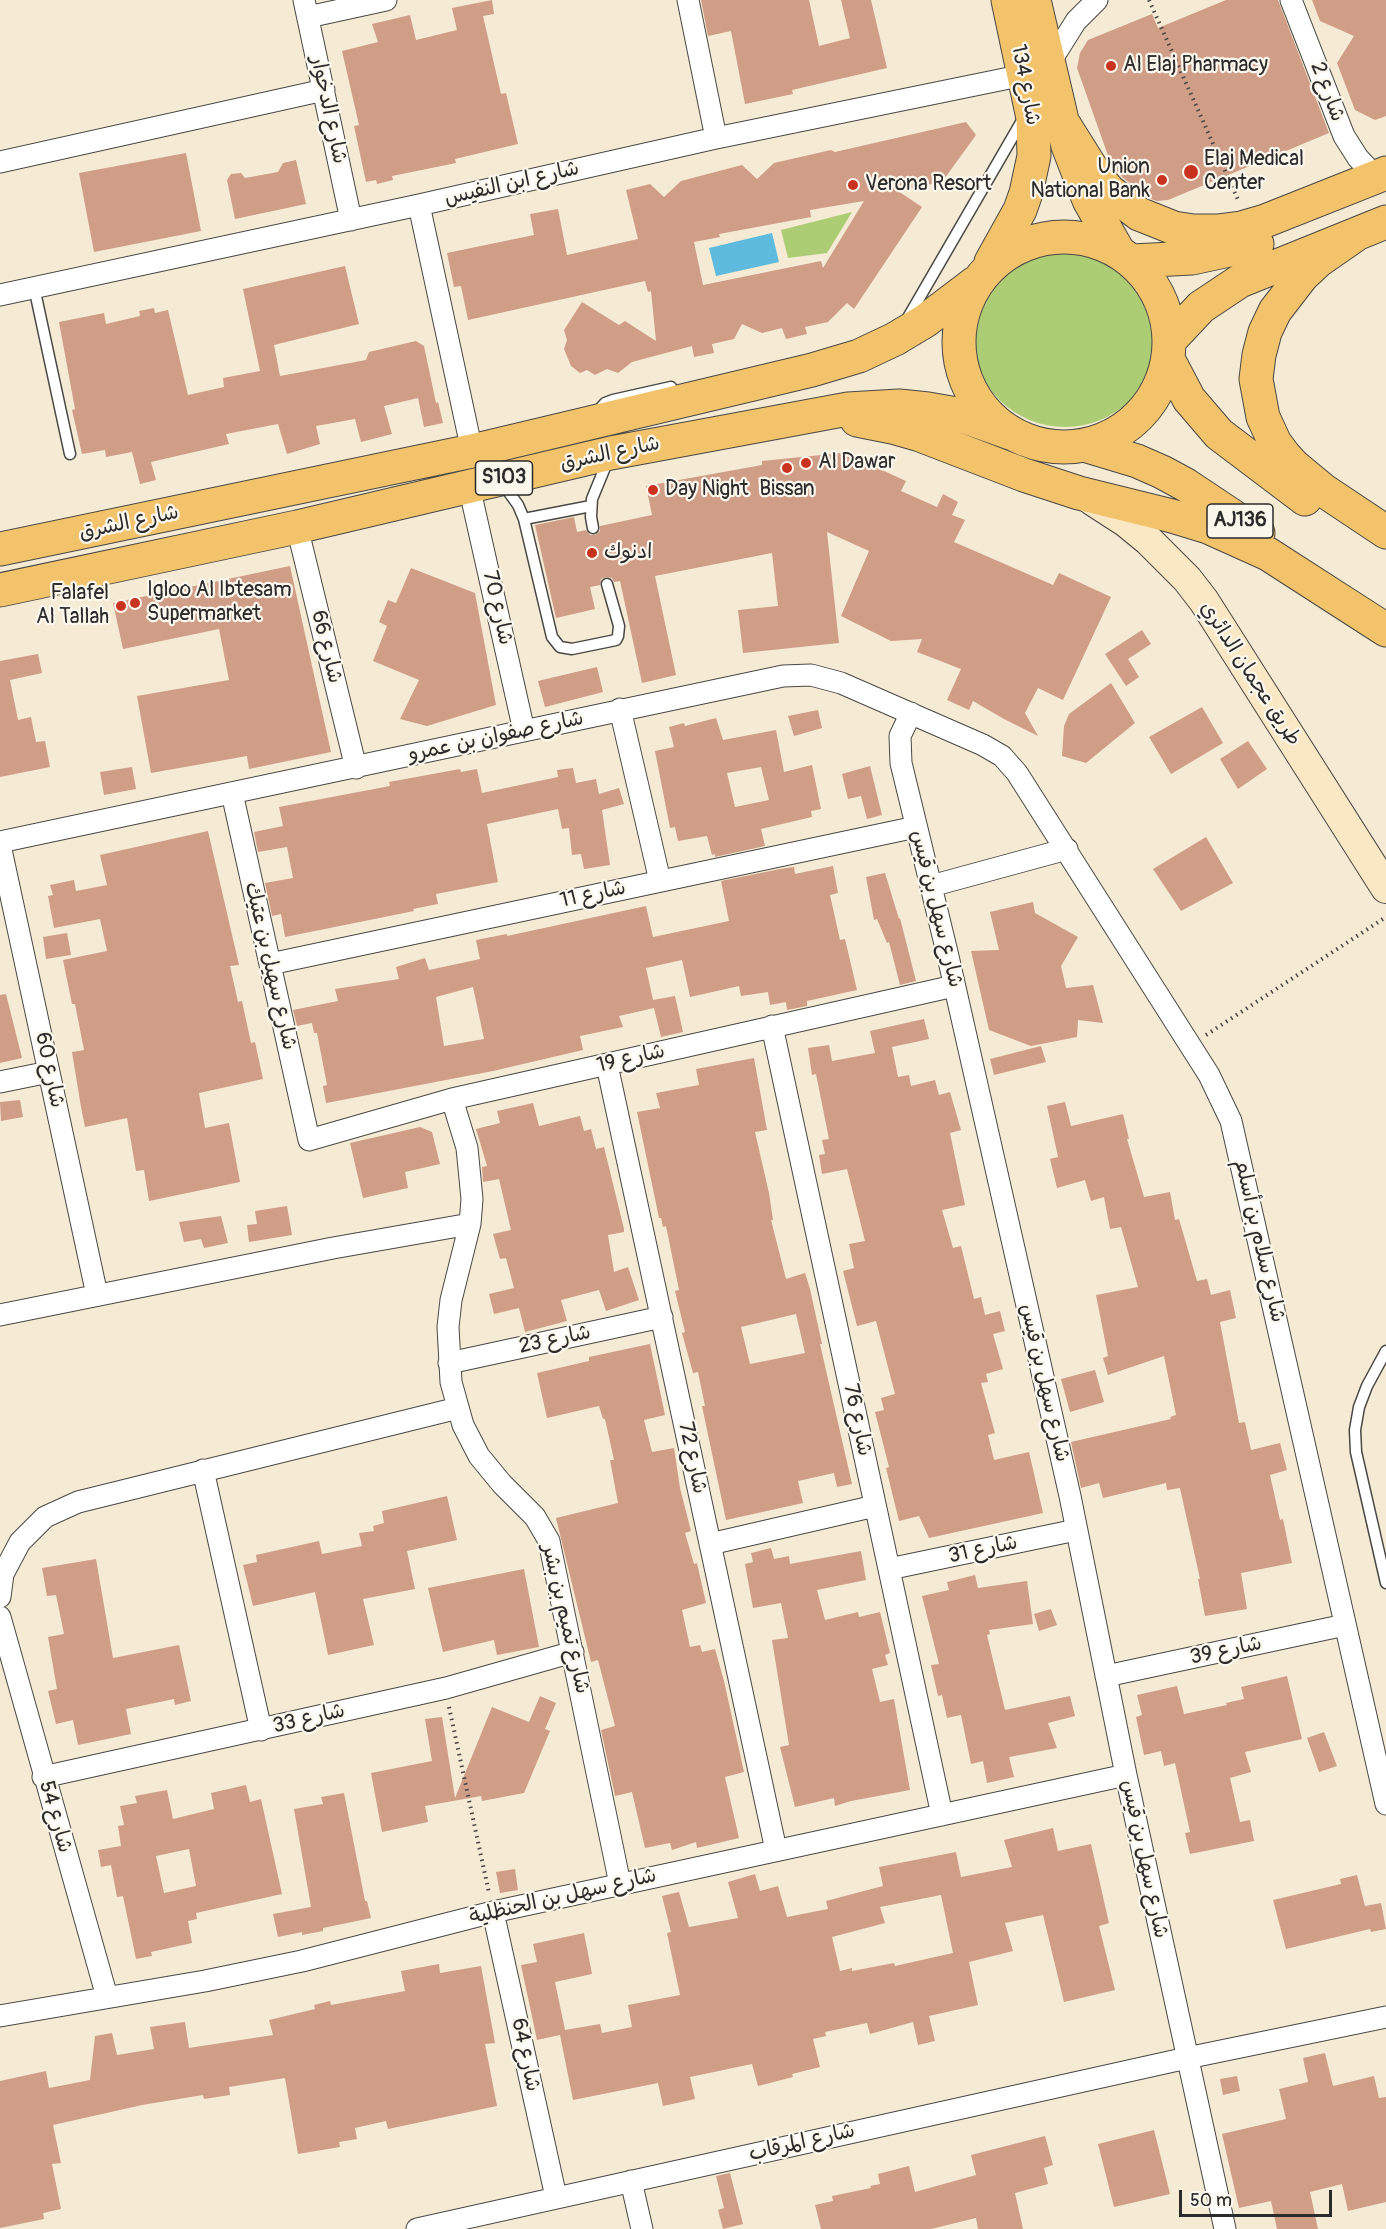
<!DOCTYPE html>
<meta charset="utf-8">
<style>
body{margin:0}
#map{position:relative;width:1386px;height:2229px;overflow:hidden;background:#f5ead4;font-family:Pangolin,sans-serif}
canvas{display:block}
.scale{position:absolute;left:1179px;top:2190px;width:153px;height:27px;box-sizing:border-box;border:3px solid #2b2b2b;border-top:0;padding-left:8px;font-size:18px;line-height:21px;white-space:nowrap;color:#2b2b2b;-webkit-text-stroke:4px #fbf7ec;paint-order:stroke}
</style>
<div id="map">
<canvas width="1386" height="2229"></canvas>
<div class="scale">50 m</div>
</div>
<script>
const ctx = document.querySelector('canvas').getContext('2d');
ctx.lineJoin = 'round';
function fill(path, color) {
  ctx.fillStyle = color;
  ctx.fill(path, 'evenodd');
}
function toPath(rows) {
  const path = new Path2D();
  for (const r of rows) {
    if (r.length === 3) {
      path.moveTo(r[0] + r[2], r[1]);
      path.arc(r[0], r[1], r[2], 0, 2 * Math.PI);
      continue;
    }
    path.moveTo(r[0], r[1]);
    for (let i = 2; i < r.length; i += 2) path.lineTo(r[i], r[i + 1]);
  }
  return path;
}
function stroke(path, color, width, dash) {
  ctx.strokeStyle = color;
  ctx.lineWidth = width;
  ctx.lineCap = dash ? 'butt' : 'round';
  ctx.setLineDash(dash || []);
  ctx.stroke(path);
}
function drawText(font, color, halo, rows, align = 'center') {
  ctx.font = font + ' Pangolin,"Playpen Sans Arabic",sans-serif';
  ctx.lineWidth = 4.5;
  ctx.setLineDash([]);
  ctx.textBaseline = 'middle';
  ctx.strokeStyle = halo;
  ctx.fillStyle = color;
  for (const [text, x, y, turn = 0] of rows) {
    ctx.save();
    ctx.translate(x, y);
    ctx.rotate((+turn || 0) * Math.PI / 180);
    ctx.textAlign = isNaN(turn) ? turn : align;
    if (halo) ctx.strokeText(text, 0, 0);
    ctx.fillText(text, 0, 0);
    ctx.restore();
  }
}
const green = toPath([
 [852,212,827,253,788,258,781,230],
 [1065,334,93]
]);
const water = toPath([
 [772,233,779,262,716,276,709,248]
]);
const building = toPath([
 [492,0,494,14,483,16,501,94,506,93,518,144,455,159,456,163,392,176,393,180,377,184,376,180,366,182,354,126,359,125,342,51,378,42,372,24,410,15,416,40,457,30,452,8],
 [701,0,809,0,819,46,850,38,841,0,871,0,887,68,792,90,793,94,745,104,731,31,708,36],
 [1226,0,1278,0,1329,133,1168,200,1157,201,1148,198,1122,177,1111,164,1077,68,1080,53,1088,40,1152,14,1158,28],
 [1312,0,1386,0,1386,116,1375,120,1355,110,1337,63,1354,36,1320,21],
 [966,122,976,135,942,182,898,191,922,207,854,309,847,303,828,322,805,327,807,334,786,339,782,328,762,333,742,324,734,339,712,344,714,353,694,357,692,346,632,362,618,373,607,369,595,375,587,370,580,373,571,366,564,349,567,340,564,330,582,302,619,325,625,321,656,341,651,291,648,292,645,281,468,320,461,286,454,287,447,253,534,235,530,214,558,209,567,255,638,239,626,190,650,184,664,197,681,181,742,165,757,179,774,163,831,150,835,152],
 [864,201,823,268,821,261,703,285,694,242,720,237,719,234,811,217,810,210],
 [186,153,201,231,94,252,79,173],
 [296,160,306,204,235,219,227,180,231,174,241,173,245,178,278,172,283,163],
 [345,266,359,324,274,345,280,376,366,360,369,352,416,341,424,346,436,403,438,402,443,423,424,427,418,398,384,406,392,434,361,442,355,419,316,426,320,444,287,454,278,424,226,434,229,444,151,462,156,480,140,484,132,452,106,457,105,450,82,454,72,410,75,409,59,322,104,313,106,324,140,316,139,311,154,308,155,313,168,310,188,395,224,387,223,378,260,371,243,289],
 [851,452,851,456,906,481,901,491,937,507,943,494,958,502,952,515,965,520,954,542,1053,585,1059,573,1111,597,1063,700,1038,688,1025,713,1038,736,1004,719,973,701,969,710,947,700,961,669,917,652,922,639,891,641,841,616,869,551,827,532,839,643,743,653,738,610,778,606,772,553,655,576,676,675,642,683,620,581,614,582,612,578,606,577,601,579,600,585,590,587,595,609,556,618,535,525,574,517,577,532,586,530,590,535,595,535,600,531,600,526,652,515,646,486,762,465,762,461],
 [290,566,331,752,249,769,247,756,151,773,137,696,229,680,219,629,123,649,113,603],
 [411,568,475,593,496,705,427,726,400,719,419,680,373,661,387,626,379,622,388,600,396,603],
 [1142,630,1151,644,1128,659,1139,677,1126,686,1105,654],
 [38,654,42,673,10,680,18,720,31,717,36,742,45,741,50,767,0,777,0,661],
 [597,667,603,692,545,707,538,681],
 [1111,683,1135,723,1086,763,1062,756,1064,726,1069,714],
 [1202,707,1223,743,1171,774,1149,737],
 [818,710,822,728,794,736,788,716],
 [716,718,723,740,776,730,784,772,812,765,821,809,811,811,812,817,761,829,765,846,715,857,715,854,712,855,707,836,678,841,675,827,670,828,655,751,674,747,669,727,684,723,685,726],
 [761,767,769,800,735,807,727,773],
 [1248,741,1267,769,1238,789,1220,759],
 [870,766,882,815,867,819,861,796,848,799,842,774],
 [132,767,136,789,104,795,100,772],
 [573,768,576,783,596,779,599,794,619,788,624,804,602,810,610,865,584,869,581,854,572,855,569,828,562,829,558,809,487,824,498,882,436,894,438,904,413,909,414,911,285,937,281,914,272,916,265,883,293,878,287,847,258,852,254,832,283,826,279,807,390,786,389,782,460,769,461,772,477,769,482,793,558,777,557,770],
 [208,831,239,965,230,966,238,1002,242,1001,251,1043,255,1042,263,1079,199,1093,205,1128,229,1123,240,1182,149,1201,144,1170,136,1171,127,1118,85,1127,81,1107,72,1052,84,1050,75,1004,72,1004,63,960,107,951,100,919,54,928,48,896,53,895,50,885,74,880,76,891,107,885,100,855],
 [1206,837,1233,883,1181,911,1153,869],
 [833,866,838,893,830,895,840,940,845,939,857,990,807,1001,807,1006,787,1010,786,1002,770,1005,768,992,741,996,739,986,690,997,682,960,646,968,653,1000,675,996,683,1032,661,1037,654,1008,619,1016,623,1027,580,1036,583,1050,493,1071,326,1103,323,1086,327,1085,317,1033,314,1033,312,1023,297,1026,293,1010,338,1001,335,989,399,979,396,967,425,958,429,970,480,959,476,940,507,934,507,936,646,906,653,937,729,921,721,881,780,869,794,867,795,874],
 [473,987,484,1039,444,1046,436,997],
 [885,873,899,919,900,918,916,981,900,985,889,942,887,943,877,919,874,920,866,877],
 [1033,902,1035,913,1078,937,1061,966,1066,988,1093,985,1103,1023,1078,1020,1077,1037,1031,1046,989,1030,971,951,999,950,990,912],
 [67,933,71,955,46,959,43,937],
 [6,994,22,1058,0,1063,0,995],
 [924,1019,929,1039,892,1047,898,1077,909,1075,911,1086,935,1080,939,1095,950,1092,961,1130,950,1133,965,1205,942,1210,953,1248,961,1246,974,1299,981,1297,985,1315,1000,1311,1005,1331,993,1334,1003,1369,986,1374,988,1382,981,1383,995,1433,988,1435,994,1460,1029,1452,1043,1513,929,1538,919,1516,899,1521,886,1468,889,1467,875,1412,884,1410,881,1398,895,1394,876,1321,857,1326,843,1271,854,1268,849,1244,865,1241,847,1169,822,1174,819,1155,825,1154,822,1140,829,1139,816,1074,812,1075,808,1048,829,1045,832,1061,875,1053,870,1031],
 [1041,1046,1046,1062,994,1075,990,1059],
 [754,1058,767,1130,755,1132,769,1193,773,1220,771,1220,786,1279,805,1273,810,1289,822,1344,820,1344,852,1484,837,1487,834,1473,798,1481,803,1503,726,1520,702,1406,705,1406,698,1372,693,1373,682,1333,685,1332,675,1291,679,1290,666,1226,663,1227,661,1218,659,1218,637,1112,660,1108,656,1093,699,1085,696,1069],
 [796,1314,805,1353,750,1364,741,1327],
 [20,1100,23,1117,1,1121,0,1102],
 [1065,1102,1071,1126,1123,1114,1129,1139,1127,1139,1144,1197,1170,1192,1175,1220,1179,1219,1197,1281,1207,1279,1211,1295,1230,1290,1236,1318,1220,1322,1239,1423,1245,1422,1251,1450,1280,1443,1287,1470,1270,1475,1280,1520,1283,1519,1292,1563,1241,1573,1247,1609,1205,1616,1198,1579,1200,1579,1180,1488,1167,1490,1166,1483,1103,1498,1099,1483,1081,1488,1071,1442,1171,1419,1170,1417,1176,1415,1164,1356,1108,1375,1103,1358,1108,1356,1096,1295,1138,1287,1121,1227,1110,1229,1104,1197,1091,1201,1085,1180,1057,1188,1050,1159,1058,1157,1047,1106],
 [533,1103,539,1126,580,1116,584,1131,591,1129,596,1149,604,1147,624,1229,624,1232,608,1235,614,1272,628,1267,639,1300,606,1311,599,1290,561,1300,567,1321,525,1332,519,1308,494,1314,489,1294,514,1288,506,1258,500,1259,493,1234,511,1230,499,1179,483,1182,482,1167,487,1166,476,1129,500,1123,497,1111],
 [420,1127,432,1132,440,1164,405,1172,408,1188,363,1198,350,1143],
 [287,1206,292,1235,249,1242,247,1225,257,1224,255,1211],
 [221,1216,228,1243,204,1248,201,1239,184,1242,179,1222],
 [650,1344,665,1415,644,1420,652,1452,674,1448,680,1488,691,1531,685,1533,694,1564,697,1563,706,1603,682,1610,690,1647,700,1645,702,1652,715,1649,724,1681,744,1772,725,1777,739,1838,697,1848,696,1842,672,1850,670,1843,645,1848,632,1792,615,1796,601,1730,615,1726,598,1660,591,1662,556,1518,618,1503,610,1460,614,1460,605,1419,603,1419,599,1406,547,1418,537,1373,589,1361,589,1357],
 [1095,1370,1104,1402,1070,1412,1061,1379],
 [447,1496,457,1540,407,1551,415,1589,363,1599,374,1645,328,1655,315,1592,253,1606,243,1565,257,1562,256,1555,319,1541,322,1554,362,1546,359,1533,374,1531,373,1526,384,1523,382,1511],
 [771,1548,774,1559,789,1556,790,1564,861,1551,866,1580,817,1590,825,1620,858,1612,859,1617,880,1612,890,1653,885,1655,888,1665,872,1669,880,1702,894,1699,910,1790,851,1801,835,1806,834,1798,795,1807,780,1747,789,1745,772,1640,788,1638,781,1603,753,1608,745,1564,753,1562,751,1553],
 [96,1559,113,1658,179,1645,191,1701,175,1705,174,1699,126,1709,131,1734,78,1745,73,1720,56,1724,48,1691,57,1689,48,1637,64,1634,56,1595,47,1596,42,1568],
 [524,1569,539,1647,497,1655,494,1640,443,1652,428,1588],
 [975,1575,978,1588,1027,1581,1033,1624,989,1630,990,1634,987,1635,1005,1710,1070,1696,1075,1716,1048,1723,1057,1748,1009,1757,1014,1777,987,1783,983,1761,971,1764,961,1715,947,1718,942,1695,938,1696,931,1665,939,1664,922,1596,949,1590,947,1582],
 [1051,1609,1057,1625,1039,1631,1034,1614],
 [1287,1676,1302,1739,1245,1752,1251,1772,1230,1778,1240,1822,1250,1820,1254,1841,1190,1854,1185,1833,1190,1832,1175,1763,1164,1766,1161,1751,1144,1755,1136,1717,1142,1715,1137,1695,1177,1686,1184,1714,1227,1705,1226,1703,1244,1699,1241,1687],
 [540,1696,556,1703,545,1729,550,1731,524,1793,482,1801,481,1796,425,1806,428,1822,382,1832,371,1773,432,1761,425,1719,442,1717,455,1798,492,1707,529,1722],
 [1324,1732,1337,1766,1319,1772,1307,1738],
 [246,1785,250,1802,261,1799,282,1894,196,1913,197,1919,188,1921,192,1943,151,1952,152,1956,136,1959,123,1896,117,1897,111,1865,101,1867,98,1850,121,1846,118,1826,124,1825,120,1806,137,1803,135,1796,167,1790,173,1819,214,1809,211,1793],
 [189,1849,196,1886,164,1893,156,1856],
 [344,1793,365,1901,367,1901,371,1918,323,1928,323,1931,302,1935,302,1932,278,1937,273,1914,311,1907,294,1809,323,1804,321,1797],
 [1053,1828,1058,1851,1091,1844,1109,1923,1099,1926,1115,1990,1064,2002,1043,1915,1005,1923,1013,1951,969,1962,978,2005,929,2016,935,2041,918,2045,913,2022,870,2034,867,2023,825,2032,826,2036,813,2039,820,2067,792,2074,793,2077,758,2086,752,2064,690,2077,695,2099,663,2106,658,2083,573,2100,560,2035,537,2040,521,1965,537,1962,533,1944,584,1933,592,1974,555,1982,565,2030,600,2024,602,2033,632,2027,628,2005,680,1995,667,1933,671,1932,662,1896,679,1892,689,1927,738,1918,728,1882,755,1874,760,1891,778,1886,787,1917,828,1909,826,1901,883,1886,879,1867,956,1852,961,1877,1012,1867,1004,1840],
 [941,1895,953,1953,895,1966,894,1963,852,1971,852,1968,840,1971,832,1937,885,1923,880,1907],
 [515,1869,518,1890,500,1893,496,1872],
 [1357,1875,1365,1906,1381,1903,1386,1929,1371,1932,1370,1929,1286,1949,1273,1900,1341,1884,1340,1879],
 [439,1964,440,1973,481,1966,495,2043,485,2044,497,2106,388,2129,386,2121,355,2128,357,2139,339,2142,340,2147,298,2154,285,2078,229,2087,230,2095,204,2099,203,2095,142,2105,53,2125,61,2163,52,2164,61,2209,43,2213,44,2219,0,2228,0,2081,46,2071,49,2088,90,2080,95,2036,112,2033,117,2055,154,2049,150,2027,185,2022,189,2048,273,2035,269,2020,315,2009,314,2005,330,2001,331,2005,405,1991,401,1971],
 [1325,2053,1333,2086,1374,2076,1379,2098,1386,2097,1386,2202,1348,2211,1342,2184,1310,2192,1318,2229,1277,2229,1271,2201,1239,2208,1222,2134,1286,2119,1279,2089,1308,2082,1303,2058],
 [1237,2076,1240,2091,1223,2095,1220,2079],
 [1154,2130,1170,2194,1114,2207,1098,2144],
 [1045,2136,1053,2165,1044,2168,1048,2184,1015,2193,1023,2229,978,2229,976,2218,931,2229,821,2229,815,2205,833,2201,832,2196,871,2188,870,2186,880,2184,878,2174,909,2166,915,2192,976,2175,971,2155],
 [730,2173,743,2224,723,2229,718,2210,724,2208,716,2176]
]);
const path = toPath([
 [1149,0,1239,202],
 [1206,1035,1386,917],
 [449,1707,489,1893]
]);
const service = toPath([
 [34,287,70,454],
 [906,321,1023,119],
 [597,412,605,403,613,400,671,387],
 [503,484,518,505,524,519,552,637,560,647,572,649,616,640,618,636,619,626,607,584],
 [524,519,591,506],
 [593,528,591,517,592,499,608,460],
 [1386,1351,1367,1386,1359,1407,1355,1430,1356,1452,1386,1583]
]);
const minor = toPath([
 [304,0,351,220],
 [688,0,716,138],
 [1291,0,1344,136,1358,158,1376,177],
 [308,17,386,0],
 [1049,64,1076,21,1097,0],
 [0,162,324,90],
 [419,205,472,451],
 [0,295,419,205,716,138,1024,75],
 [469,486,524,731],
 [297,527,356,768],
 [620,709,660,881],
 [911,713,900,736,901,763,947,952,1070,1496,1126,1775,1225,2229],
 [232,793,309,1140,452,1099,954,986],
 [0,842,783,676,811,675,841,683,983,745,1002,756,1017,773,1209,1075,1231,1121,1386,1804],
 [0,845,97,1295],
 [931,886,1067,849],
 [270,964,916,827],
 [772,1026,942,1815],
 [607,1065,776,1850],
 [0,1082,49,1072],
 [452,1099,467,1148,472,1199,470,1224,451,1300,448,1327,451,1382,463,1425,479,1456,502,1484,535,1517,549,1541,620,1884],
 [0,1315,333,1248,470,1224],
 [449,1363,662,1317],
 [203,1470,261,1730],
 [710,1544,875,1506],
 [889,1569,1076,1530],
 [0,1597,3,1574,20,1542,45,1517,78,1502,458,1408],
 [0,1617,107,1997],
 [1106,1676,1345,1625],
 [43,1777,446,1688,573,1652],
 [493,1912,556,2197],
 [0,2016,205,1981,302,1961,493,1912,1126,1775],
 [631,2181,642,2229],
 [417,2229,1187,2058,1386,2017]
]);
const secondary = toPath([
 [1092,500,1126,522,1148,540,1187,579,1204,601,1386,888]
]);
const primary = toPath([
 [1034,0,1068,146,1089,200,1118,251],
 [1060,118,1097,177,1109,191,1139,214,1174,228,1193,231,1217,231,1241,228,1265,221,1386,173],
 [1354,236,1318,261,1302,276,1275,311,1265,332,1259,355,1256,379,1263,417,1275,443,1284,455,1294,466,1323,490,1386,532],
 [1064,342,105],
 [1132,261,1192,258,1257,244],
 [991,262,1020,210,1026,193,1034,156,1033,118,1008,0],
 [1170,340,1201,307,1240,281,1386,222],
 [1168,359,1189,399,1219,434,1305,499],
 [857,420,892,427,920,435,1024,475,1079,493,1172,516,1208,527,1268,554,1386,630],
 [1084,445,1137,461,1162,472,1186,485,1258,533],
 [0,549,472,451,812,370,859,356,895,339,925,321,975,283],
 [0,590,297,527,611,453,848,409,899,406,928,409,957,414,1010,433]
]);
const markers = [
 [1111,66,6,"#c8321e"],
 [1191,172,8,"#c8321e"],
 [1162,180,6,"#c8321e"],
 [853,185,6,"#c8321e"],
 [806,463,6,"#c8321e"],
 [787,468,6,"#c8321e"],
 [653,490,6,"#c8321e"],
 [592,553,6,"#c8321e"],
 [135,603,6,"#c8321e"],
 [121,606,6,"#c8321e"]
];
const shields = [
 [504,478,57],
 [1240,521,66]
];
const shieldNames = [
 ["S103",504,478],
 ["AJ136",1240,521]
];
const poiNames = [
 ["Al Elaj Pharmacy",1123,66],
 ["Elaj Medical",1204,160],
 ["Center",1204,184],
 ["Union",1150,168,"right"],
 ["National Bank",1150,192,"right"],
 ["Verona Resort",865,185],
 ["Al Dawar",818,463],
 ["Day Night",665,490],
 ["Bissan",787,490,"center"],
 ["ادنوك",604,553],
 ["Igloo Al Ibtesam",147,591],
 ["Supermarket",147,615],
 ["Falafel",109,594,"right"],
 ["Al Tallah",109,618,"right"]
];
const streetNames = [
 ["شارع 134",1025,85,79],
 ["شارع 2",1327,92,69],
 ["شارع الدخوار",328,110,78],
 ["شارع ابن النفيس",512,184,-13],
 ["شارع الشرق",610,454,-12],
 ["شارع الشرق",129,523,-12],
 ["شارع 70",497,608,77],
 ["شارع 66",326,647,76],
 ["طريق عجمان الدائري",1250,674,57],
 ["شارع صفوان بن عمرو",496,737,-12],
 ["شارع 11",593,895,-12],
 ["شارع سهل بن قيس",936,909,76],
 ["شارع سهيل بن عتيك",270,966,77],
 ["شارع 19",631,1059,-13],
 ["شارع 60",49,1070,78],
 ["شارع سلام بن أسلم",1259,1241,77],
 ["شارع 23",555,1340,-12],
 ["شارع سهل بن قيس",1044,1383,77],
 ["شارع 76",857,1420,78],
 ["شارع 72",692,1458,78],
 ["شارع 31",983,1550,-12],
 ["شارع تميم بن بشر",565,1619,77],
 ["شارع 39",1226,1651,-12],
 ["شارع 33",309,1719,-13],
 ["شارع 54",55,1817,74],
 ["شارع سهل بن قيس",1144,1859,78],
 ["شارع سهل بن الحنظلية",563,1897,-13],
 ["شارع 64",525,2055,78],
 ["شارع المرقاب",802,2143,-13]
];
fill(green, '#adcd75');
fill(water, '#5fbbdd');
fill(building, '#d09d87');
stroke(service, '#494844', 13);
stroke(minor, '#494844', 23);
stroke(secondary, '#494844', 32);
stroke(primary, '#494844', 35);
stroke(path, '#494844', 4, [1.5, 4.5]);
stroke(service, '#fff', 10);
stroke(minor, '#fff', 21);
stroke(secondary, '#fae7c3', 30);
stroke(primary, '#f2c36a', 33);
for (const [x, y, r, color] of markers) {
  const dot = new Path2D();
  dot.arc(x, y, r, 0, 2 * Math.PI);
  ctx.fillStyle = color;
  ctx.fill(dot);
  stroke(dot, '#fbf7ec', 2);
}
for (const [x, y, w] of shields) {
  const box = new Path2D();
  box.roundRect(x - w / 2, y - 17, w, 34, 4.5);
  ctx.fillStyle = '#fbf7ec';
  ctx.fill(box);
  stroke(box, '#2b2b2b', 1.5);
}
drawText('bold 20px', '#2b2b2b', null, shieldNames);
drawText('21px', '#2b2b2b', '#fbf7ec', poiNames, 'left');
drawText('21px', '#2b2b2b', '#fbf7ec', streetNames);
</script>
